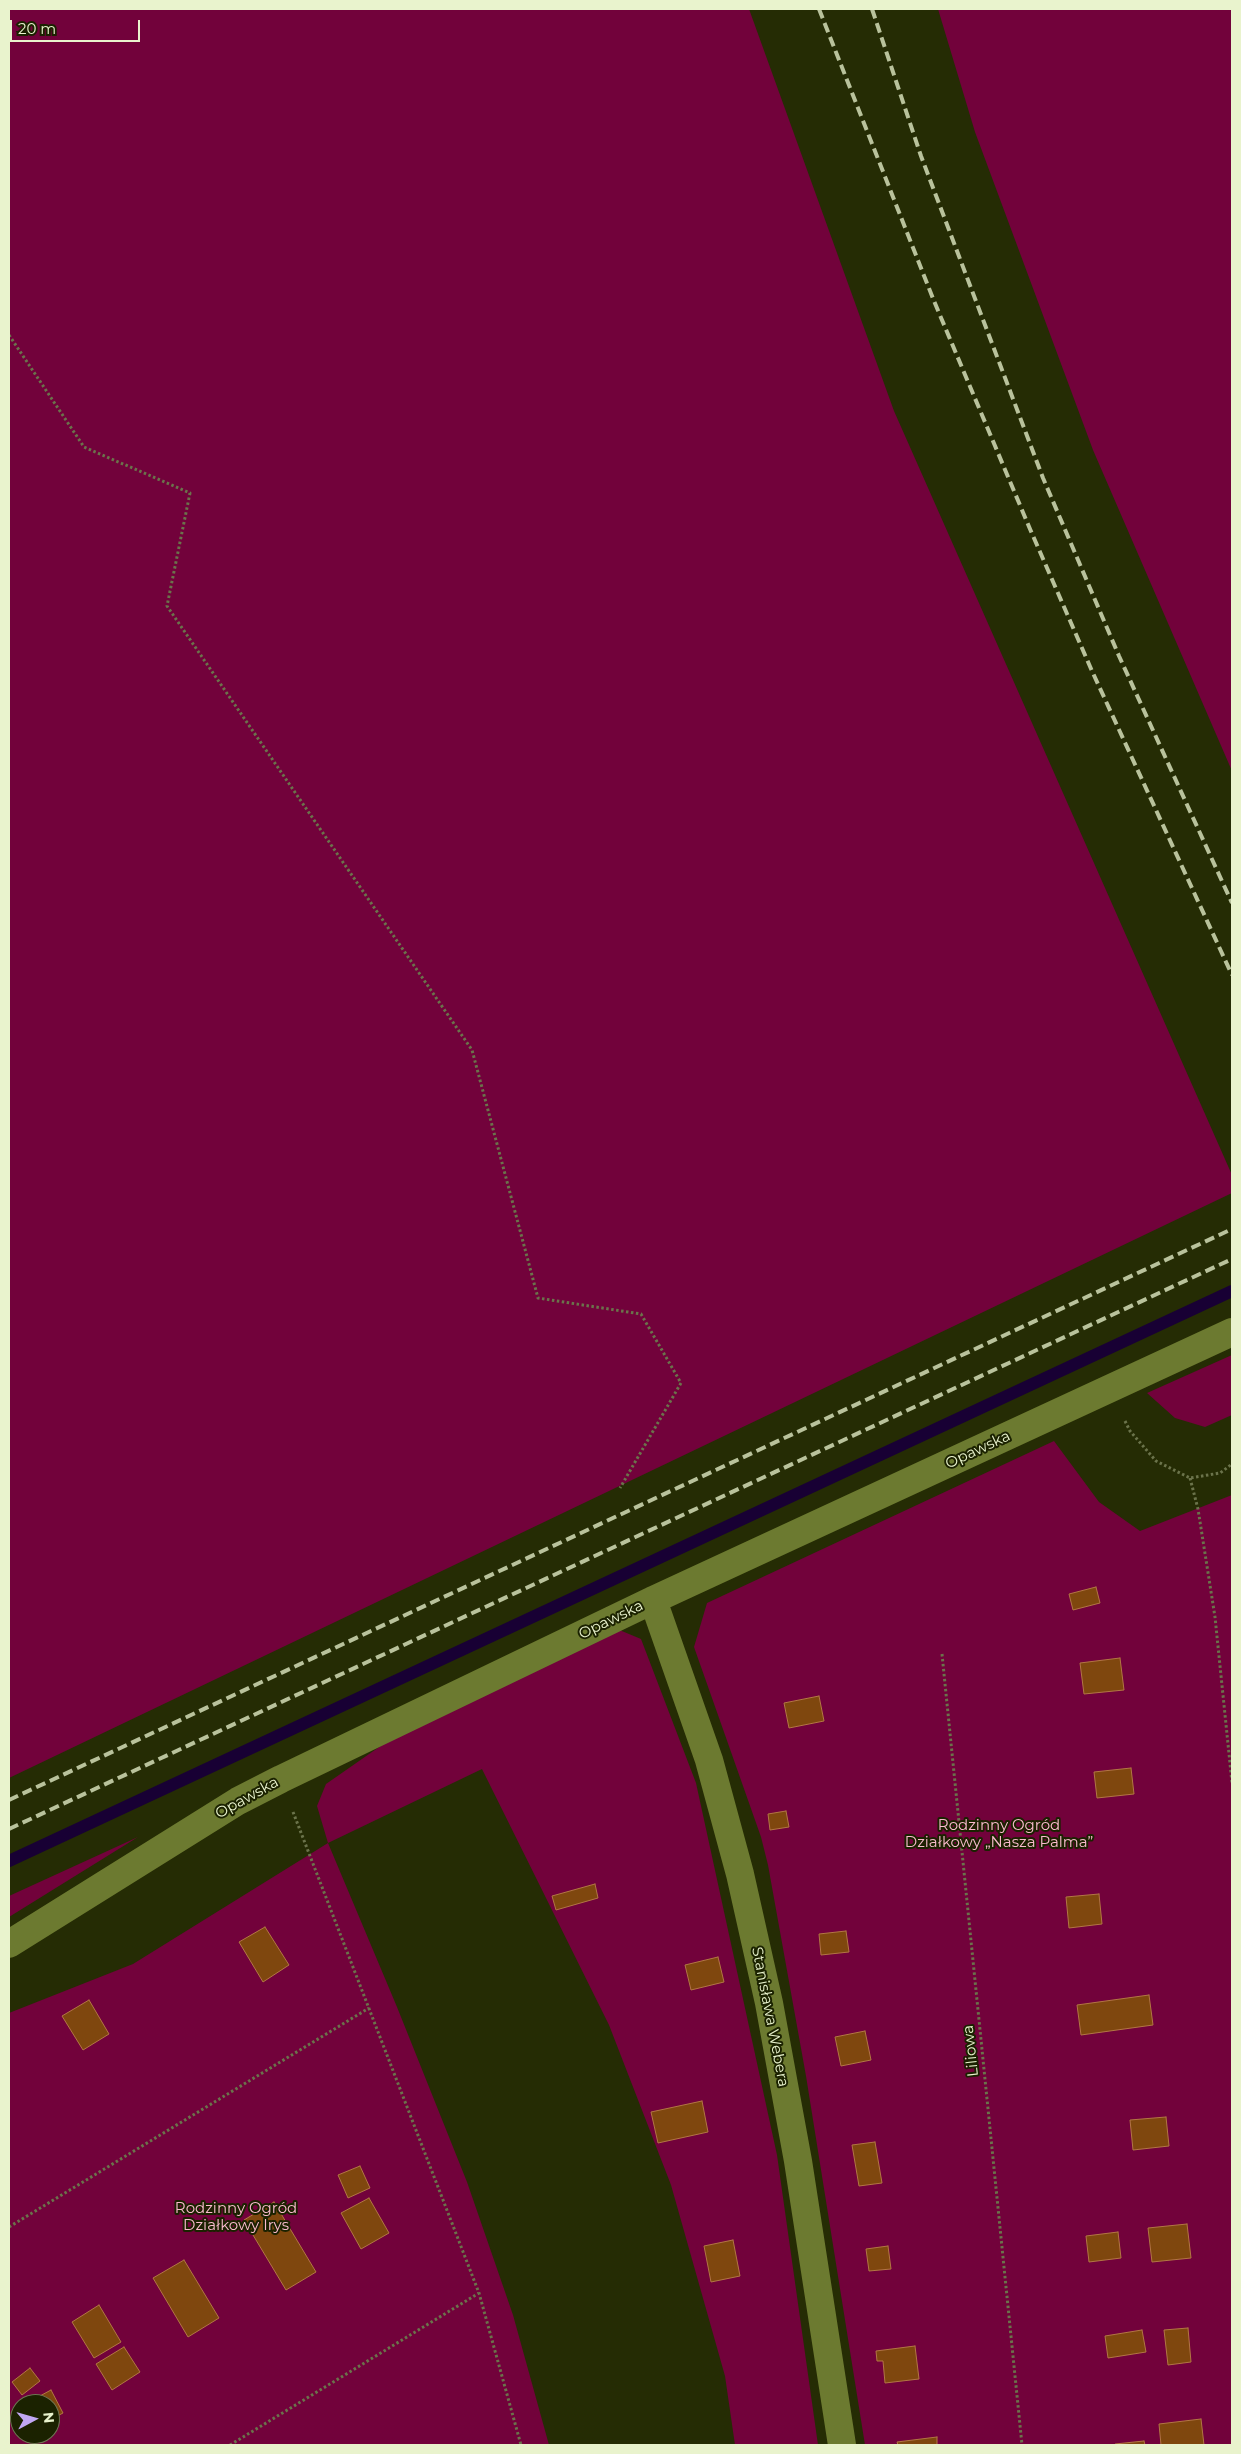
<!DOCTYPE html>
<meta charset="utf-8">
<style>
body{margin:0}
#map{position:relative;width:1241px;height:2454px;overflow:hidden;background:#252c04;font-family:Montserrat,sans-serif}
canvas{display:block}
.frame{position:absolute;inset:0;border:10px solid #e9f3cd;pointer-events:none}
.north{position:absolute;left:10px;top:2394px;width:50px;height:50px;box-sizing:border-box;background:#1b2200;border:1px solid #6d7652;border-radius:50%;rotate:84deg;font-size:14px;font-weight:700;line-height:20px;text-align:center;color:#e9f3cd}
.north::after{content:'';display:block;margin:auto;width:18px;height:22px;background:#c1a8f3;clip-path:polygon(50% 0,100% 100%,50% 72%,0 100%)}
.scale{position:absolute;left:10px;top:20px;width:130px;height:22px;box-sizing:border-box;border:2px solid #e9f3cd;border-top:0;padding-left:6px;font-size:15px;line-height:18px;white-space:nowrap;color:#e9f3cd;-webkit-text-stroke:4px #1b2200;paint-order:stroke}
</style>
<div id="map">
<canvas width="1241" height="2454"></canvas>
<div class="frame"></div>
<div class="north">N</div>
<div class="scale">20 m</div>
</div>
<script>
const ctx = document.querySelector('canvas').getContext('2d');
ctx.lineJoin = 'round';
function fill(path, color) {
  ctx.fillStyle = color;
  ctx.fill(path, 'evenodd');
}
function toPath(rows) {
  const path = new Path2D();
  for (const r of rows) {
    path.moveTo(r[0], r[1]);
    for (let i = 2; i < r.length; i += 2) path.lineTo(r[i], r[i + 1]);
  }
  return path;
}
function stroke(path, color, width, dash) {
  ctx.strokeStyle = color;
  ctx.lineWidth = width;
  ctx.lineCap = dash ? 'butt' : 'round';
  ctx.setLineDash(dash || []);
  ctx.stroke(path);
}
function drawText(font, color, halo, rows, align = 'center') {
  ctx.font = font + ' Montserrat,sans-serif';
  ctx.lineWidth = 4;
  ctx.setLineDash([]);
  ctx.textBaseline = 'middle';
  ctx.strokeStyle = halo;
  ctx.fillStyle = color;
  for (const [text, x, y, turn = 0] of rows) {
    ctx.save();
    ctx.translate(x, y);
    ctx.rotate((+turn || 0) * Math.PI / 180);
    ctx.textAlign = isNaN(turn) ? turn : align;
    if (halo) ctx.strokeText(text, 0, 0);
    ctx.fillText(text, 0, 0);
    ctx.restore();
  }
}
const green = toPath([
 [9,9,749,9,894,411,1232,1175,1232,1193,9,1778],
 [938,9,1232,9,1232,771,1093,450,975,132],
 [1232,1355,1232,1415,1205,1427,1175,1418,1147,1393],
 [1054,1441,1099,1502,1140,1531,1232,1495,1232,2445,865,2445,806,2076,768,1865,761,1837,694,1647,707,1603],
 [617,1629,641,1639,696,1783,777,2155,818,2445,735,2445,725,2376,671,2185,609,2025,482,1769,328,1843,397,2007,467,2182,513,2315,549,2445,9,2445,9,2013,133,1964,328,1843,317,1806,326,1784,395,1736],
 [20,2404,50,2404,50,2434,20,2434],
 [138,1837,9,1917,9,1896]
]);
const stream = toPath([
 [9,1861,1232,1291]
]);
const building = toPath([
 [1096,1587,1100,1603,1073,1610,1069,1594,1096,1587],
 [1120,1658,1124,1690,1084,1694,1080,1663,1120,1658],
 [819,1696,824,1721,789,1728,784,1703,819,1696],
 [1131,1768,1134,1794,1097,1798,1094,1772,1131,1768],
 [786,1811,789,1827,770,1830,768,1814,786,1811],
 [595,1884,598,1898,556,1910,552,1896,595,1884],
 [1099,1894,1102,1924,1069,1928,1066,1897,1099,1894],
 [265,1927,289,1965,263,1982,239,1942,265,1927],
 [846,1931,849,1952,821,1955,819,1934,846,1931],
 [718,1957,724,1982,691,1990,685,1965,718,1957],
 [1149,1995,1153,2025,1081,2035,1077,2005,1149,1995],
 [89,2000,109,2034,83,2050,62,2016,89,2000],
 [865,2031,871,2060,841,2066,835,2037,865,2031],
 [702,2101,708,2132,658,2143,651,2112,702,2101],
 [1166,2117,1169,2146,1133,2150,1130,2120,1166,2117],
 [875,2142,882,2183,859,2186,852,2145,875,2142],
 [360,2166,370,2188,348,2198,338,2175,360,2166],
 [369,2198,389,2233,361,2249,341,2213,369,2198],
 [274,2202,316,2272,286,2290,244,2220,274,2202],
 [1187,2224,1191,2258,1152,2262,1148,2228,1187,2224],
 [1118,2232,1121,2258,1089,2262,1086,2236,1118,2232],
 [733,2240,740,2276,711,2282,704,2246,733,2240],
 [888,2246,891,2269,869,2271,866,2249,888,2246],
 [184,2260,219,2318,188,2337,153,2278,184,2260],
 [99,2305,121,2342,94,2358,72,2322,99,2305],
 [1188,2328,1191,2362,1168,2365,1164,2330,1188,2328],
 [1142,2330,1146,2352,1108,2358,1105,2336,1142,2330],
 [915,2346,919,2379,885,2383,883,2361,877,2361,876,2351,915,2346],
 [124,2347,140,2372,112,2390,96,2364,124,2347],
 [30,2368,40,2381,22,2395,12,2382,30,2368],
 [51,2390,63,2413,50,2420,50,2404,25,2404,51,2390],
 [1201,2419,1204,2445,1161,2445,1159,2424,1201,2419],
 [937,2437,937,2445,898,2445,897,2442,937,2437],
 [1144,2441,1145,2445,1115,2445,1115,2444,1144,2441]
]);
const path = toPath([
 [9,335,84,447,190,493,167,606,472,1050,538,1298,641,1314,681,1383,620,1488],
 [1125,1421,1130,1431,1156,1461,1190,1478,1220,1473,1232,1464],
 [1190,1478,1198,1509,1215,1617,1232,1783],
 [942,1654,1022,2445],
 [293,1812,479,2293,521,2445],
 [9,2227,369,2008],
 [230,2445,479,2293]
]);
const minor = toPath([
 [653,1600,709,1760,740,1874,769,2003,798,2161,842,2445],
 [9,1944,238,1801,281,1779,653,1600,1232,1332]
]);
const rail = toPath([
 [819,9,934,301,1030,529,1092,671,1232,975],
 [872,9,921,156,1043,478,1119,656,1232,903],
 [9,1800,1232,1229],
 [9,1829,1232,1259]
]);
const streetNames = [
 ["Opawska",978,1450,-25],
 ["Opawska",611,1620,-26],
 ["Opawska",247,1798,-29],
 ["Stanisława Webera",770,2017,79],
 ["Liliowa",971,2051,-96]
];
const parkNames = [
 ["Rodzinny Ogród",999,1826],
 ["Działkowy „Nasza Palma”",999,1843],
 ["Rodzinny Ogród",236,2209],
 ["Działkowy Irys",236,2226]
];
fill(green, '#72023b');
stroke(stream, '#180034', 12);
fill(building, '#7f470e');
stroke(building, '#b27644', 1);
stroke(path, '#6b734b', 3, [2.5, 2.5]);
stroke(minor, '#6c7a30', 28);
stroke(rail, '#b9c29c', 4, [10, 5]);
drawText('15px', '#e9f3cd', '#1b2200', streetNames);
drawText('15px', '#fbbccf', '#1b2200', parkNames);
</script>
